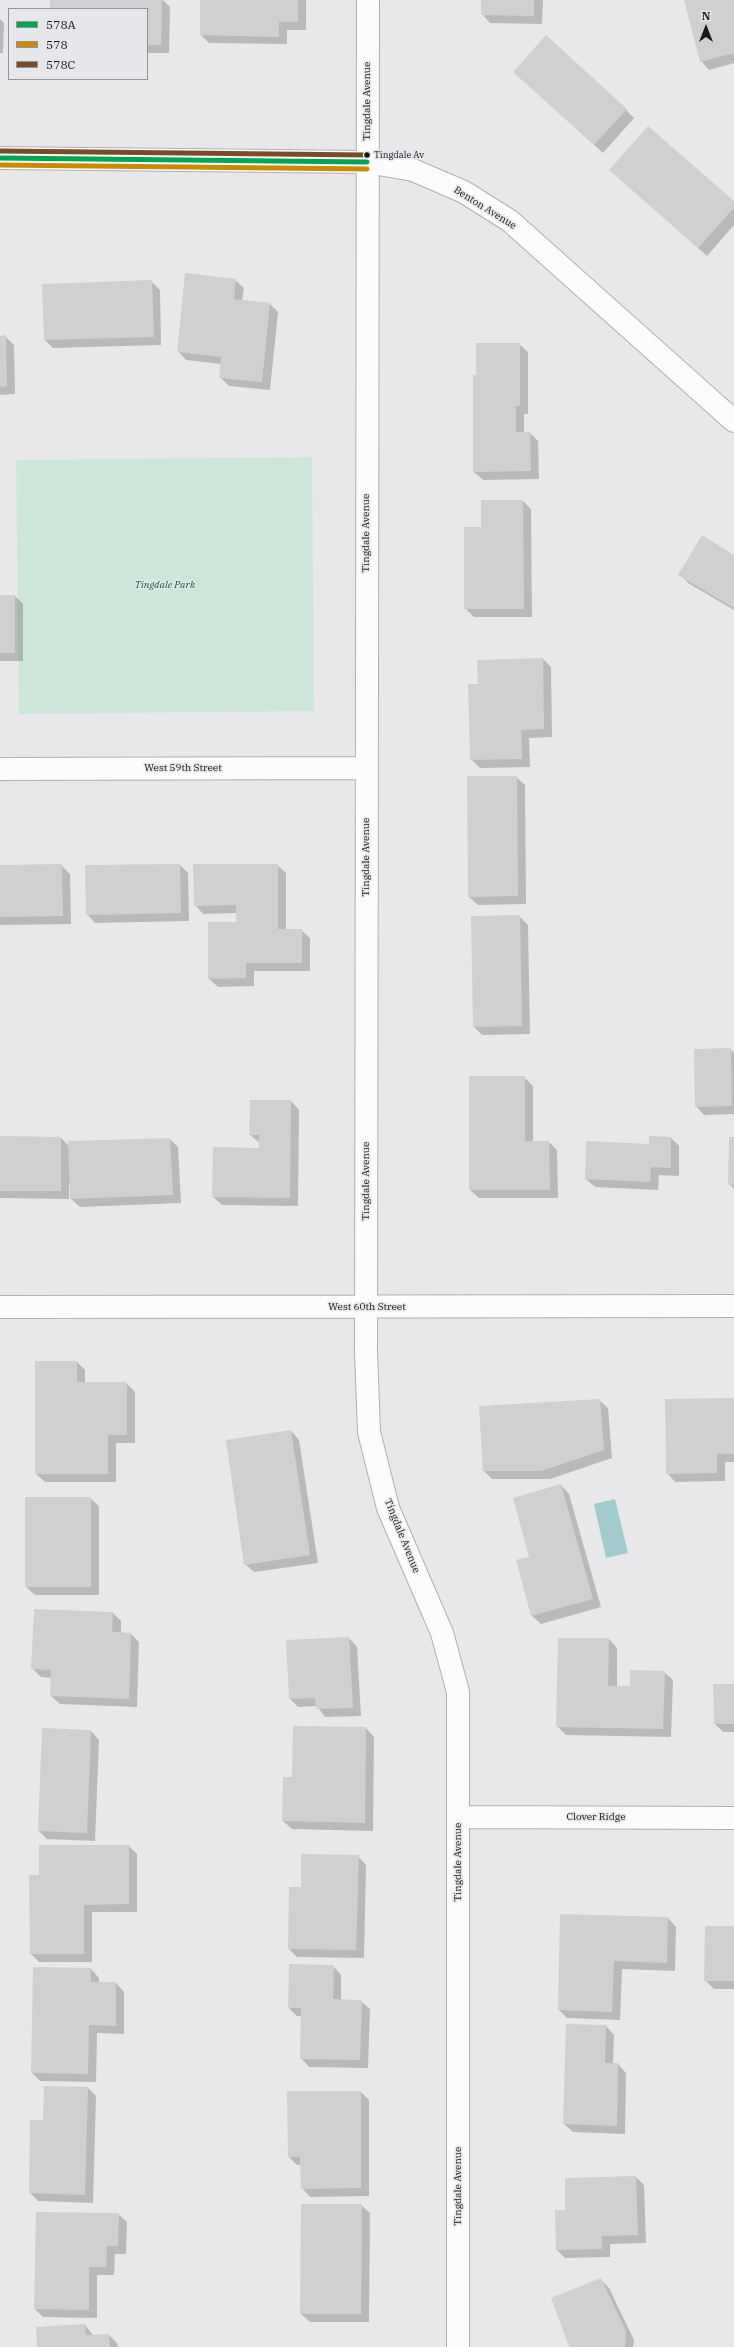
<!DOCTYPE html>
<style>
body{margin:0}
#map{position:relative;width:734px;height:2347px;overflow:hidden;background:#e8e8ea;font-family:"IBM Plex Serif",serif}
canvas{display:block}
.legend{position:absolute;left:8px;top:8px;width:140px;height:72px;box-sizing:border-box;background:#e7e7eb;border:1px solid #949497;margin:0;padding:5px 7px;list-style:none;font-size:12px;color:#181819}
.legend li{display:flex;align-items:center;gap:8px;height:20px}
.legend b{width:20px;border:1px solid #949497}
.north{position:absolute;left:686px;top:8px;width:40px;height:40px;-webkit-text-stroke:3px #e7e7eb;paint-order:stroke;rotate:0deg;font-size:11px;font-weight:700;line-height:16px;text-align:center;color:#181819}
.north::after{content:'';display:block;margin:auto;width:14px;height:18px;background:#181819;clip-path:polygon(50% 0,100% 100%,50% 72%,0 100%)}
</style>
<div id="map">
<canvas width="734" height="2347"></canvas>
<ul class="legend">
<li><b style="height:5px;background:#00a651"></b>578A</li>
<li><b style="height:5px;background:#ca8a05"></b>578</li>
<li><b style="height:5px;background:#7a4b2a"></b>578C</li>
</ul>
<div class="north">N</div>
</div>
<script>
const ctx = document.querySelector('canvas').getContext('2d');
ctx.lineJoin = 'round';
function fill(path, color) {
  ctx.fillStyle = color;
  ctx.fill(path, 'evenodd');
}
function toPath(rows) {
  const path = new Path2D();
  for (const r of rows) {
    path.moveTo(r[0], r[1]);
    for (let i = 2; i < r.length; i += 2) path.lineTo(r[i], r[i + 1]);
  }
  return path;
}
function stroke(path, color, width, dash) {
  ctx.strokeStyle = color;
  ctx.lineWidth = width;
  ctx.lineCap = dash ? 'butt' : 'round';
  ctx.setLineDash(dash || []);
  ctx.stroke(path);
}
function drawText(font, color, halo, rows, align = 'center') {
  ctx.font = font + ' "IBM Plex Serif",serif';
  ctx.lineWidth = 3;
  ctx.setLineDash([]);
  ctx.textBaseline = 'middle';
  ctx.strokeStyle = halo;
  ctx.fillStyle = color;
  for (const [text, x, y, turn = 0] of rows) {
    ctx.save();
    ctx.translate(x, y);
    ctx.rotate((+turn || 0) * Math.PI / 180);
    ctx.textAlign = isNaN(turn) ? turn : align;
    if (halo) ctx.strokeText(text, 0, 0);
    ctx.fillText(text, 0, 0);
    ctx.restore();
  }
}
const green = toPath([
 [312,457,314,711,19,714,16,460]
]);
const water = toPath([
 [615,1499,628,1553,606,1558,594,1504]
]);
const shadow = toPath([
 [51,0,163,0,170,7,169,53,147,53,147,9,51,9],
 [201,0,306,0,306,30,287,30,287,44,209,43,201,35],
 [482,0,543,0,542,24,490,23,482,14],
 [685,0,734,0,734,63,709,70,701,61],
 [0,19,4,23,3,53,0,53],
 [523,80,626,110,634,118,603,153],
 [619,178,734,203,734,225,707,256],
 [235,280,244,288,242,301,270,304,278,312,270,390,229,386,220,377,222,364,186,360,178,351],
 [151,281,160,290,161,345,53,348,45,340],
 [5,336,14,345,15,394,0,395,0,337],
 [519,344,528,352,528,414,524,414,524,433,530,433,538,441,539,479,483,480,474,472,477,376],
 [482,501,523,501,531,509,532,617,474,617,465,608,482,528],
 [734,556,734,610,688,583,680,574],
 [0,596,15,596,23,604,23,661,0,661],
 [543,659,551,667,552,737,529,738,530,767,480,768,471,759,479,685],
 [516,777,525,785,526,904,478,905,469,897],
 [61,865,70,874,71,924,0,925,0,866],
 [180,865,188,873,189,921,95,923,87,914],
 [277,865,286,873,286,930,301,930,310,938,310,971,254,971,254,986,218,987,209,979,237,923,237,913,203,914,195,905],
 [519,916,528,925,530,1034,482,1035,474,1027],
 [730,1049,734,1053,734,1114,704,1115,696,1106],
 [524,1077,533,1086,533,1142,549,1142,557,1150,558,1198,479,1198,470,1190],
 [251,1101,291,1101,299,1110,298,1206,222,1205,213,1197,260,1149,260,1143,250,1135],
 [0,1137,61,1138,69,1146,170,1139,178,1147,181,1203,80,1207,71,1199,71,1184,69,1184,69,1199,0,1198],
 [671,1138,679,1146,679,1176,659,1175,658,1190,595,1187,586,1179,587,1142,650,1145],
 [734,1138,734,1189,729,1184],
 [77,1362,85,1370,85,1383,126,1383,135,1392,135,1443,116,1443,116,1482,45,1482,36,1474],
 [734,1399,734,1469,734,1462,725,1462,725,1481,675,1482,667,1473],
 [599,1400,608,1408,612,1458,550,1479,492,1479,484,1471],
 [291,1431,299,1440,318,1563,254,1572,245,1564],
 [561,1485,569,1494,601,1607,541,1624,532,1616,531,1558],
 [90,1498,99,1506,99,1595,35,1595,26,1587],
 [113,1613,121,1621,121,1633,131,1634,139,1642,137,1707,60,1704,51,1696,52,1678,41,1677,32,1668],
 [349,1638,357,1647,361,1716,325,1717,317,1706,298,1707,290,1699],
 [609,1639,617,1648,617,1687,631,1688,664,1672,673,1680,671,1737,566,1735,557,1726],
 [734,1685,734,1732,723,1732,715,1724],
 [294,1727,366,1728,374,1737,373,1831,292,1829,283,1821,293,1778],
 [91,1731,99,1740,95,1841,47,1839,39,1831],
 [129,1846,137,1854,137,1912,92,1912,92,1962,39,1962,31,1954,40,1876],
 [358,1856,366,1865,364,1958,297,1957,289,1949,302,1888],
 [561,1916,668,1918,676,1927,675,1971,622,1969,620,2020,567,2018,559,2010],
 [734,1927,734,1989,714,1989,705,1980],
 [333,1966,341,1975,341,2000,361,2001,370,2009,368,2068,309,2067,301,2058,302,2016,297,2016,289,2008],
 [91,1969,99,1978,99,1983,116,1983,124,1992,124,2034,97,2033,96,2082,40,2081,32,2073],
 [606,2026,614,2035,613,2064,618,2064,626,2073,625,2134,573,2132,564,2124],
 [88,2088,96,2096,93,2203,38,2201,30,2193,31,2121,44,2121],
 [361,2092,369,2100,369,2196,310,2197,302,2188,301,2165,297,2165,289,2157],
 [636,2177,644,2185,646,2243,610,2244,610,2257,565,2258,557,2250,566,2211],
 [361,2205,370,2213,369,2322,310,2322,301,2314],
 [118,2214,127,2222,126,2254,115,2254,114,2275,97,2275,97,2318,43,2317,35,2309],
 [601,2280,609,2288,634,2340,633,2347,570,2347],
 [85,2325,93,2335,109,2335,117,2343,118,2347,38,2347]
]);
const building = toPath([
 [50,0,162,0,161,45,147,45,147,9,50,9],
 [200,0,298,0,298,22,279,22,279,37,200,35],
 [481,0,534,0,534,16,481,15],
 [684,0,734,0,734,53,700,62],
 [546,35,627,109,594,145,513,72],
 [648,126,734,201,734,208,698,248,609,170],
 [185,273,236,279,234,299,270,303,262,382,219,378,221,357,177,352],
 [152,280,154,337,44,340,42,284],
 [6,335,7,386,0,387,0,336],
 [476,343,520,343,520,406,516,406,516,432,530,432,531,471,473,472,473,375,476,375],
 [481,500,523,500,524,609,464,609,464,527,481,527],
 [702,535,734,555,734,608,678,575],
 [0,595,15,595,15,653,0,653],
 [543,658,544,729,521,730,522,759,470,760,468,684,478,684,477,660],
 [467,776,517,776,518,896,468,897],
 [62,864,63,916,0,917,0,865],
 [180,864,181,913,86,915,85,865],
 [193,864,278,864,278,929,302,929,302,963,246,963,246,978,208,979,208,922,236,922,236,905,194,906],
 [520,915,522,1026,473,1027,471,916],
 [731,1048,732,1106,695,1107,694,1049],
 [469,1076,525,1076,525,1141,549,1141,550,1190,469,1190],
 [250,1100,291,1100,290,1198,212,1197,213,1147,259,1148,259,1135,249,1135],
 [0,1136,61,1137,61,1191,0,1191],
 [649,1136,671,1137,671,1168,651,1167,650,1182,585,1179,586,1141,649,1144],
 [729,1137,734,1137,734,1185,728,1185],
 [170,1138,173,1195,70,1199,68,1141],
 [35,1361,77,1361,77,1382,127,1382,127,1435,108,1435,108,1474,35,1474],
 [734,1398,734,1454,717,1454,717,1473,666,1474,665,1399],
 [600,1399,604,1450,541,1471,483,1471,479,1406],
 [291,1430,310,1555,244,1565,226,1440],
 [561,1484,593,1599,531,1616,516,1560,529,1557,513,1498],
 [25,1497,91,1497,91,1587,25,1587],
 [34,1609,113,1612,112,1632,131,1633,129,1699,50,1696,51,1670,31,1669],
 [349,1637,353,1708,316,1709,315,1698,289,1699,286,1640],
 [558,1638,609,1638,608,1686,630,1686,630,1670,665,1671,663,1729,556,1727],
 [713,1684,734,1684,734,1724,714,1724],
 [293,1726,366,1727,365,1823,282,1821,283,1777,292,1777],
 [42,1728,91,1730,87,1833,38,1831],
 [39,1845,129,1845,129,1904,84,1905,84,1954,30,1954,29,1875,39,1875],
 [301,1854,359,1855,356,1950,288,1949,289,1887,301,1887],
 [560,1914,668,1917,667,1963,614,1961,612,2012,558,2010],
 [705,1926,734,1926,734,1981,704,1981],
 [289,1964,334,1965,333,1999,362,2000,360,2060,300,2059,301,2008,288,2008],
 [33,1967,91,1968,91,1982,116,1982,116,2026,89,2025,88,2074,31,2073],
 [566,2024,606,2025,605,2063,618,2063,617,2126,563,2124],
 [44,2086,88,2087,85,2195,29,2193,30,2120,43,2120],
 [287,2091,361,2091,361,2188,301,2189,300,2157,288,2157],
 [636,2176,638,2235,602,2236,602,2249,556,2250,555,2210,565,2210,565,2178],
 [301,2204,362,2204,361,2314,300,2314],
 [36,2212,119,2213,118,2246,107,2246,106,2267,89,2267,89,2310,34,2309],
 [601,2278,626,2331,625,2347,569,2347,551,2298],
 [85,2324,86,2335,109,2334,110,2347,37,2347,36,2327]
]);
const street = toPath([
 [368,0,366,1352,369,1432,388,1508,442,1633,458,1692,458,2347],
 [0,769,366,768],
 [0,1307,734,1306],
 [458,1817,734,1818]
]);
const secondary = toPath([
 [0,158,367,162,413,170,464,192,510,221,734,421]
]);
const bus1 = toPath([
 [0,158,367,162]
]);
const bus2 = toPath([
 [0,165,367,169]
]);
const bus3 = toPath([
 [0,151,367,155]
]);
const markers = [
 [367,155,3.5,"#181819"]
];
const busNames = [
 ["Tingdale Av",374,155]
];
const streetNames = [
 ["Tingdale Avenue",367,101,-90],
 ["Benton Avenue",485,208,32],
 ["Tingdale Avenue",366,533,-90],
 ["West 59th Street",183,768],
 ["Tingdale Avenue",366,857,-90],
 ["Tingdale Avenue",366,1181,-90],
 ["West 60th Street",367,1307],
 ["Tingdale Avenue",402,1536,68],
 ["Clover Ridge",596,1817],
 ["Tingdale Avenue",458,1862,-90],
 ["Tingdale Avenue",458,2186,-90]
];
const parkNames = [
 ["Tingdale Park",165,585]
];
fill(green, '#cde6da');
fill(water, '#a1cbcc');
fill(shadow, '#0003');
fill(building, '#cfd0d1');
stroke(street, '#afb0b1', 24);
stroke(secondary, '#afb0b1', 24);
stroke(street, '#fcfcfc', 22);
stroke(secondary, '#fcfcfc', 22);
stroke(bus1, '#00a651', 5);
stroke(bus2, '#ca8a05', 5);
stroke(bus3, '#7a4b2a', 5);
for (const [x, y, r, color] of markers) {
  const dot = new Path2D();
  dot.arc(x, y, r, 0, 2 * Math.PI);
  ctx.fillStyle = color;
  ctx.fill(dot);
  stroke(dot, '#e7e7eb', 1.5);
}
drawText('9px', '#181819', '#e7e7eb', busNames, 'left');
drawText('10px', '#181819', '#e7e7eb', streetNames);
drawText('italic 10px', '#005d3d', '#e7e7eb', parkNames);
</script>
